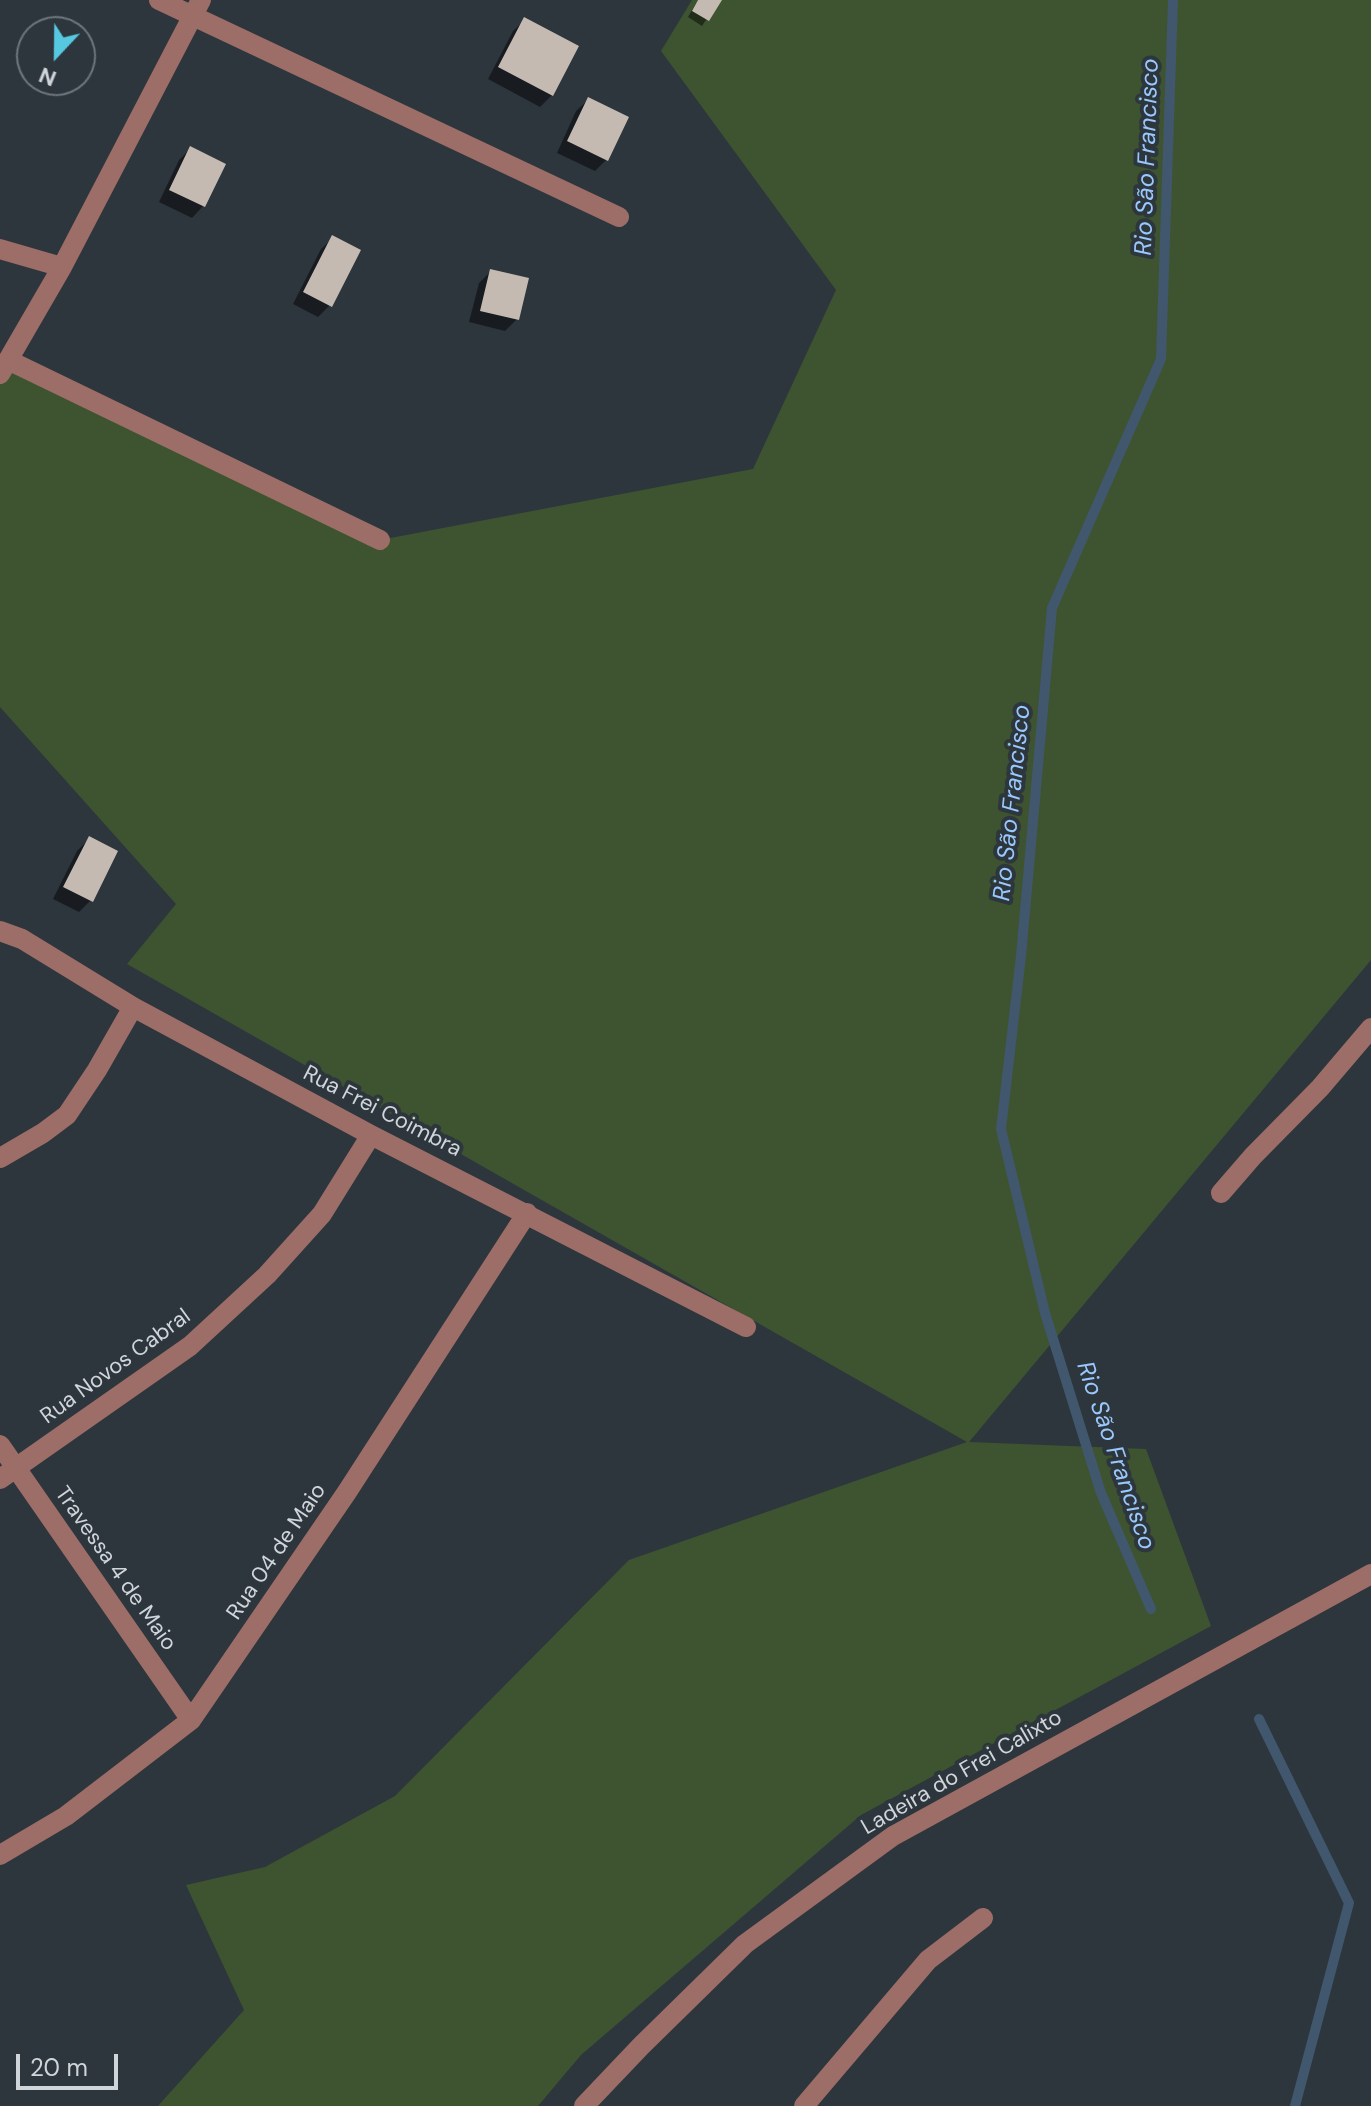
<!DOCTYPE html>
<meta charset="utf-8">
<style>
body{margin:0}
#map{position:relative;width:1371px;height:2106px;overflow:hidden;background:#2d363d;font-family:"DM Sans",sans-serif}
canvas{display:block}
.north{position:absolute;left:16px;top:16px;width:80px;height:80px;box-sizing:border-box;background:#2d363d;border:2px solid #6e767c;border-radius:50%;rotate:202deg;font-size:22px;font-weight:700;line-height:32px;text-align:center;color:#d0d5da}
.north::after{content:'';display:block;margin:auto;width:28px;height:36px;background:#56c9e1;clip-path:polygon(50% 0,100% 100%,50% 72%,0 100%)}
.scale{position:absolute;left:16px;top:2054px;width:102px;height:36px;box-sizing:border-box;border:4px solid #d0d5da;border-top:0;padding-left:10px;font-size:24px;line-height:28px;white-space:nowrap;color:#d0d5da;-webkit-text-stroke:6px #2d363d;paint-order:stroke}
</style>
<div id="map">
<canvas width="1371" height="2106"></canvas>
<div class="north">N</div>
<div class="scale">20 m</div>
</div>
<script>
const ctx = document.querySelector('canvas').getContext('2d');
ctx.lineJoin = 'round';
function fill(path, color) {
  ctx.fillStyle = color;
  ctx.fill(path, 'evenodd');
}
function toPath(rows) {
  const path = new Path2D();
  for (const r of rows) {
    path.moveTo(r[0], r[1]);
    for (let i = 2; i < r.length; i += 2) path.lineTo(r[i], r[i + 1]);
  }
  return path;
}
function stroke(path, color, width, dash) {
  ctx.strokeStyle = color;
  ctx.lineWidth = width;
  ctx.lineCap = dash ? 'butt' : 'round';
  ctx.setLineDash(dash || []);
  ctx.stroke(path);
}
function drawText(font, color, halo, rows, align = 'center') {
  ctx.font = font + ' "DM Sans",sans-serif';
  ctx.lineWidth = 8;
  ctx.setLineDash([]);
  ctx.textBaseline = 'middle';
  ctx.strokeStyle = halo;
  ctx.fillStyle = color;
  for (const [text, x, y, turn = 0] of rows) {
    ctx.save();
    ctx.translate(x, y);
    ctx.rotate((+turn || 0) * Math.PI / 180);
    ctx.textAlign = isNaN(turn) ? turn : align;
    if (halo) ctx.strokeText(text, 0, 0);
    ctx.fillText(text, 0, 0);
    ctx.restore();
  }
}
const green = toPath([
 [692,0,1371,0,1371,960,969,1442,1146,1449,1211,1626,861,1815,581,2055,538,2106,158,2106,244,2010,186,1885,265,1867,395,1796,629,1560,967,1442,127,964,176,904,0,707,0,374,8,360,380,540,753,469,836,290,661,51]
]);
const shadow = toPath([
 [698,0,719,0,702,26,688,17],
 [525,20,552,95,540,107,488,79,513,31],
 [588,100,607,159,595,171,557,153,576,111],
 [191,148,203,206,192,218,159,202,179,160],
 [333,238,330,305,318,317,293,304,321,249],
 [491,271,517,319,505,331,469,322,479,283],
 [89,839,91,900,79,912,53,899,77,851]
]);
const stream = toPath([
 [1151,1609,1101,1493,1045,1313,1001,1129,1021,956,1052,608,1161,359,1173,0],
 [1259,1719,1349,1903,1295,2106]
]);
const building = toPath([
 [698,0,722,0,709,21,692,11],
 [524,17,579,46,553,96,498,67],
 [588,97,629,117,608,161,567,141],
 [190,146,226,164,205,207,169,190],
 [332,235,361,250,332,307,303,292],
 [490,269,529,278,519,320,480,311],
 [89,836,118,851,93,902,63,887]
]);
const minor = toPath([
 [159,0,619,217],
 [0,249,62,267],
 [8,360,380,540],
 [0,374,62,267,201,0],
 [0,931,22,939,133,1007,371,1135,746,1327],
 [0,1158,43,1133,67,1115,97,1070,133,1007],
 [1221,1193,1253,1156,1320,1088,1371,1028],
 [0,1445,191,1720],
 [0,1479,190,1346,267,1275,322,1214,371,1135],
 [0,1855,66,1816,191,1720,347,1492,527,1213],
 [584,2106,641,2046,745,1944,893,1836,1371,1574],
 [804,2106,928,1960,983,1918]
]);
const streetNames = [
 ["Rua Frei Coimbra",382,1112,27],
 ["Rua Novos Cabral",116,1367,-36],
 ["Rua 04 de Maio",277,1552,-56],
 ["Travessa 4 de Maio",115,1569,55],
 ["Ladeira do Frei Calixto",962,1773,-30]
];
const waterNames = [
 ["Rio São Francisco",1148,157,-88],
 ["Rio São Francisco",1013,803,-84],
 ["Rio São Francisco",1115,1456,71]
];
fill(green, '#3e5430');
fill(shadow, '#0007');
stroke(stream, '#41576d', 10);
fill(building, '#c5bab1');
stroke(minor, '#9d6d67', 20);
drawText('22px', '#d0d5da', '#2d363d', streetNames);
drawText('italic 24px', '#9ac8fc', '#2d363d', waterNames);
</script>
